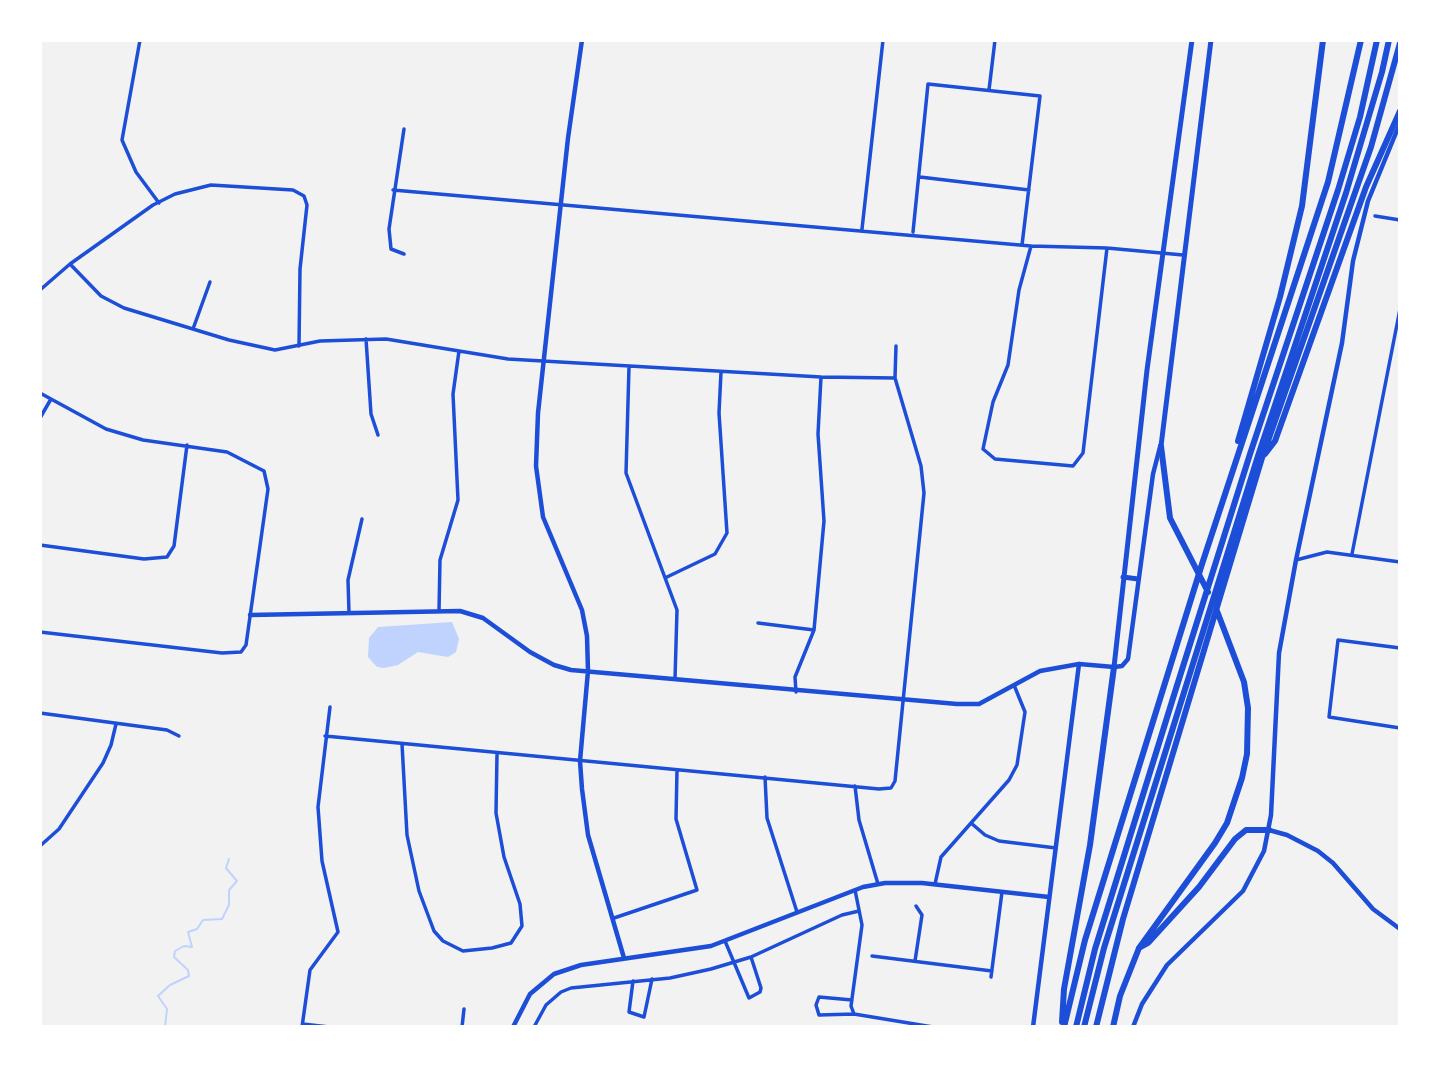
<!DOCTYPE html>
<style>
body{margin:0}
#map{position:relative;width:1440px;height:1067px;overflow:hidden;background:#f2f2f2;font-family:Ubuntu,sans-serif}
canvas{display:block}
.frame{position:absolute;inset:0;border:42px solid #fff;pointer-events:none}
</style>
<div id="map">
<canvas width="1440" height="1067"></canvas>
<div class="frame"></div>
</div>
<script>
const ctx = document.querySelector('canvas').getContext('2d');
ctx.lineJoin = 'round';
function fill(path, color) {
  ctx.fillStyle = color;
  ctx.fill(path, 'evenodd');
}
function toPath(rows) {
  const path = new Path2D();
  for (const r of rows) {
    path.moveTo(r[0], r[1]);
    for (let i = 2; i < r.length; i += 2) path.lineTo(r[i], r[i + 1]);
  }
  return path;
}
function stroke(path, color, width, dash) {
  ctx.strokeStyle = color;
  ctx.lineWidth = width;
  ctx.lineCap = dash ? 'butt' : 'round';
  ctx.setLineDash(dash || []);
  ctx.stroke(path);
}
const water = toPath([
 [452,622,459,639,456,652,448,657,418,652,398,665,384,668,377,667,368,657,369,638,378,627]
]);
const stream = toPath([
 [165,1027,167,1009,158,996,170,985,189,976,188,970,174,957,175,951,184,946,192,947,188,932,197,929,203,920,222,919,229,905,229,890,237,881,226,868,229,859]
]);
const minor = toPath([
 [140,40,122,140,136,172,159,203],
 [989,90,995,40],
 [404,129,389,229,391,249,404,254],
 [920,177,1029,190],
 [393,190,1031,246,1107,248,1183,255],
 [1375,216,1400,220],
 [862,229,883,40],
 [913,232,928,84,1040,96,1022,245],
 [1031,246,1019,290,1008,365,993,402,983,449,995,459,1073,466,1083,453,1107,248],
 [70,264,101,296,124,308,229,340,275,350,320,341,386,339,508,359,821,377,895,378],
 [40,290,70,264,153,205,175,194,211,185,293,190,304,196,307,205,300,269,299,346],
 [193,329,210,282],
 [366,339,371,414,378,435],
 [629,367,626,473,677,610,675,679],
 [40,393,106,429,143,440,227,452,264,471,268,489,246,645,241,652,222,653,40,632],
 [40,418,51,399],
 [40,545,144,559,167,557,174,546,187,445],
 [1352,554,1400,309],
 [1296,560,1327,552,1400,562],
 [667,577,715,554,727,533,719,413,721,372],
 [439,611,440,560,458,500,453,394,459,351],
 [349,613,348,580,362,519],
 [758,623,814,630],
 [1400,648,1338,640,1329,717,1400,728],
 [796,692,795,677,814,630,824,521,818,434,821,377],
 [40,713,167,730,179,736],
 [325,736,879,789,891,788,895,781,924,493,921,466,895,378,896,346],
 [402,744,407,835,419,891,434,931,443,941,463,951,492,948,511,943,522,926,520,904,504,857,496,813,497,754],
 [765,777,767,818,797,912],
 [855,786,859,820,878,884],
 [971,823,985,835,999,841,1056,848],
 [40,846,59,829,103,763,111,745,116,724],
 [935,884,941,857,1009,780,1017,765,1025,712,1014,685],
 [855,890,862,925,851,1006,854,1014,933,1027],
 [614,918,697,890,676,819,677,770],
 [725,941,749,998,760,992,761,988,751,957],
 [872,956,992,971],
 [915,961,922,915,916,906],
 [991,977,1002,892],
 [633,981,629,1012,644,1017,652,979],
 [852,1000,819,997,816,1005,819,1015,854,1014],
 [303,1024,329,1027],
 [302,1027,310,970,338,932,322,861,318,807,330,707],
 [462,1027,464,1009],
 [534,1027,546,1005,561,992,571,988,670,978,711,969,751,957,842,915,859,911]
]);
const tertiary = toPath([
 [582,40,568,138,538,413,536,466,543,517,582,610,587,636,588,671,580,761,582,789,588,835,624,958],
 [250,615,460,611,483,618,530,652,554,665,571,670,957,704,979,704,1040,671,1079,664],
 [1269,830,1287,835,1318,851,1333,863,1373,909,1400,929],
 [513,1027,530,994,554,974,581,965,711,946,863,887,885,883,922,883,1049,897]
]);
const secondary = toPath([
 [1033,1027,1079,664,1114,667,1122,666,1128,659,1153,474,1160,447],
 [1133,1027,1142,1004,1167,965,1243,891,1264,851,1271,815,1279,653,1296,560,1342,343,1353,261,1368,201,1400,123]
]);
const primary = toPath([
 [1161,446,1211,40],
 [1123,577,1138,579],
 [1114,667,1147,370,1192,40]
]);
const motorway = toPath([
 [1238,441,1280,297,1302,206,1323,40],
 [1161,446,1170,518,1208,592],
 [1265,454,1275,441,1366,187,1400,111],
 [1139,948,1148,943,1199,887,1235,839,1246,830,1269,830],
 [1062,1022,1064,989,1090,845,1114,667],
 [1064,1027,1085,940,1202,564,1328,182,1361,40],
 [1076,1027,1095,949,1174,695,1250,454,1338,190,1360,117,1377,40],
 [1084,1027,1104,948,1258,456,1346,193,1382,72,1389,40],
 [1096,1027,1123,919,1262,458,1371,147,1400,43],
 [1113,1027,1120,996,1139,948,1215,843,1227,823,1242,778,1247,754,1248,708,1244,682,1217,611]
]);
fill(water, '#bfd3fe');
stroke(stream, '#bfd3fe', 2);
stroke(minor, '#1d4ed8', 3.5);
stroke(tertiary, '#1d4ed8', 4.5);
stroke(secondary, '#1d4ed8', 4.5);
stroke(primary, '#1d4ed8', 5);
stroke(motorway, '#1d4ed8', 6);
</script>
